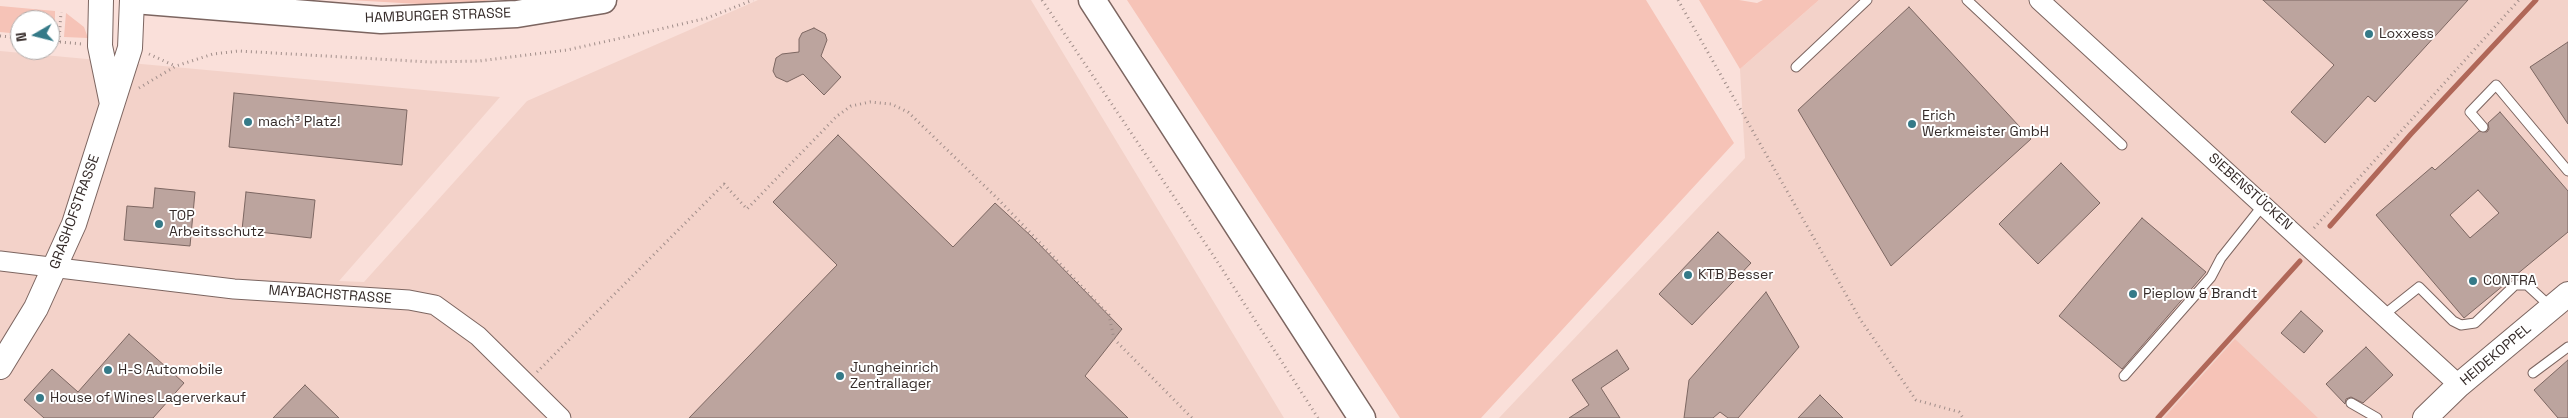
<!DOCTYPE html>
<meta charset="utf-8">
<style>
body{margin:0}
#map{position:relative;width:2568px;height:418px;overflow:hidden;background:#fae0da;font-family:"Space Grotesk",sans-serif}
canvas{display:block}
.north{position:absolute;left:10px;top:10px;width:50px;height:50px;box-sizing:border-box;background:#fff;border:1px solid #aeaaa9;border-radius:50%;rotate:262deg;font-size:14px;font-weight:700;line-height:20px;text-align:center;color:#352b29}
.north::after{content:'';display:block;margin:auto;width:18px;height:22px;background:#357a88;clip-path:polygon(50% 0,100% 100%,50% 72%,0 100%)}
</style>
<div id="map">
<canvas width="2568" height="418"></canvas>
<div class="north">N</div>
</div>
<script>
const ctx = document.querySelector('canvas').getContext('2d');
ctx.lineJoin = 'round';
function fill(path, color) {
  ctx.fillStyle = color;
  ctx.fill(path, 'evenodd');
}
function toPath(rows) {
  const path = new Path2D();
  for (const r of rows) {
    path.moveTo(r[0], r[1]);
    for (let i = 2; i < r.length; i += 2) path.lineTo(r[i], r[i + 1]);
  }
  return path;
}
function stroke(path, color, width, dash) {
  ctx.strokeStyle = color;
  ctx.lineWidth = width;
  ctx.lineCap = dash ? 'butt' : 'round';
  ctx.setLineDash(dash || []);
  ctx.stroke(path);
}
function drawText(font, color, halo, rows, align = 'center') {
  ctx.font = font + ' "Space Grotesk",sans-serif';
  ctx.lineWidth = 4;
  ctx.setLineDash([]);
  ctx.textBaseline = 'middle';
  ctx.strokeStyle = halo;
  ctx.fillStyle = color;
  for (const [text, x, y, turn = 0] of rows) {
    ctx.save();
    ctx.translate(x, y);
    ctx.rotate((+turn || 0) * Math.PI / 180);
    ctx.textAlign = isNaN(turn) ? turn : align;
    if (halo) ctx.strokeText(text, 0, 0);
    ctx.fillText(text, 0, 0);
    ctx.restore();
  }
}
const built = toPath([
 [758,0,1031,0,1284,418,0,418,0,51,500,97,339,281,364,282,527,101],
 [1819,0,2568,0,2568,418,1499,418,1745,158,1740,69]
]);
const green = toPath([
 [349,0,490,0,473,3,419,4],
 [1127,0,1646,0,1734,143,1481,418,1400,418],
 [1699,0,1739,0,1757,3,1763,0,1819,0,1740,69],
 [0,6,55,11,55,37,50,37,50,20,20,20,20,34,0,32],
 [66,13,84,27,88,38,64,37],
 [2235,339,2318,418,2164,418]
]);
const stream = toPath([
 [2330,226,2411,134,2536,0],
 [2158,418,2300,261]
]);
const building = toPath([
 [2263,0,2468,0,2375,102,2368,96,2325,143,2291,112,2334,65,2263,0],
 [1909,7,2031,139,1891,266,1798,110,1909,7],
 [814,28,825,34,827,40,821,56,841,77,824,95,803,74,787,82,776,77,773,71,776,58,782,54,799,52,799,39,802,33,814,28],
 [2568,42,2568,124,2530,67,2568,42],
 [234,93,407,110,402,165,229,147,234,93],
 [2500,112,2568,191,2568,232,2464,318,2376,215,2432,167,2435,170,2479,131,2487,132,2489,129,2488,123,2500,112],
 [2478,190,2499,213,2470,238,2450,215,2478,190],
 [838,135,953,247,995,203,1031,236,1122,329,1085,376,1128,418,689,418,837,265,773,202,838,135],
 [2061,163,2100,203,2038,264,1999,224,2061,163],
 [155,188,195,192,190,246,124,240,127,206,153,208,155,188],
 [246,192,315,200,311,238,242,230,246,192],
 [2142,218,2206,272,2122,369,2059,316,2142,218],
 [1718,232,1751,263,1692,325,1659,294,1718,232],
 [1766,292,1799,347,1738,418,1728,418,1720,412,1713,418,1684,418,1689,380,1766,292],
 [2301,311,2323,331,2304,353,2281,333,2301,311],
 [129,334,184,383,153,418,44,418,24,400,52,369,78,392,129,334],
 [2366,347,2393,375,2363,403,2351,397,2346,399,2345,404,2326,384,2366,347],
 [1617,350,1629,369,1601,388,1620,418,1569,418,1589,405,1572,380,1617,350],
 [2568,360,2568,418,2558,418,2534,390,2568,360],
 [305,385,339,418,273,418,305,385],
 [1820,395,1843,418,1798,418,1820,395]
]);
const path = toPath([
 [1042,0,1213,255,1318,418],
 [1678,0,1860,319,1916,400,1959,412,1963,418],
 [0,36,20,38],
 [50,41,82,44],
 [59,42,61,12],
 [149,54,175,66],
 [139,88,176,66,213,54,239,51,430,62,479,61,567,50,635,35,707,18,753,0],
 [2314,228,2519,0],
 [537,372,724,184,747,209,837,116,851,106,870,102,891,104,908,112,998,199,1109,315,1114,339,1192,418]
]);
const service = toPath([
 [1967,0,2122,145],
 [1796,67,1867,0],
 [2483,127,2470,112,2496,85,2568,171],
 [2385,314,2419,287,2453,321,2461,325,2475,323,2515,285,2527,285,2551,307],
 [2533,373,2568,347],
 [2124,376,2211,277,2221,258,2264,204],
 [2351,403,2377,418]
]);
const minor = toPath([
 [2039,0,2459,385],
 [0,261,234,289,409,300,435,305,478,336,561,418]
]);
const tertiary = toPath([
 [101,0,100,46,112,104],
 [0,367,36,308,74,224,130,48,132,0],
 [2425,418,2459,385,2568,294]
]);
const secondary = toPath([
 [134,0,381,20,517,14,603,0],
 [1092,0,1362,418]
]);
const markers = [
 [2369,34,5,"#357a88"],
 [248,122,5,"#357a88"],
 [1912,124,5,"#357a88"],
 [159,224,5,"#357a88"],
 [1688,275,5,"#357a88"],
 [2473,281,5,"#357a88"],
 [2133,294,5,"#357a88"],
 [108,370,5,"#357a88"],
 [840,376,5,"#357a88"],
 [40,398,5,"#357a88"]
];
const streetNames = [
 ["HAMBURGER STRASSE",438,16,-2],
 ["SIEBENSTÜCKEN",2250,192,42],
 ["GRASHOFSTRASSE",75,212,-70],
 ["MAYBACHSTRASSE",330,295,4],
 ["HEIDEKOPPEL",2496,355,-40]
];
const poiNames = [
 ["Loxxess",2379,34],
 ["Erich",1922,116],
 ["Werkmeister GmbH",1922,132],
 ["mach³ Platz!",258,122],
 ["TOP",169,216],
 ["Arbeitsschutz",169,232],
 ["KTB Besser",1698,275],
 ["CONTRA",2483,281],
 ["Pieplow & Brandt",2143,294],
 ["Jungheinrich",850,368],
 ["Zentrallager",850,384],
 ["H-S Automobile",118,370],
 ["House of Wines Lagerverkauf",50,398]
];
fill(built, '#f3d2c9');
fill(green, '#f6c3b7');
stroke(stream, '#b06758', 5);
fill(building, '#bca49e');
stroke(building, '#7d6762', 1);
stroke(service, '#7c6560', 11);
stroke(minor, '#7c6560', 21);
stroke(tertiary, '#7c6560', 26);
stroke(secondary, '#7c6560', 29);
stroke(path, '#a18e8a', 3, [1, 4]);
stroke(service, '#fff', 9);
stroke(minor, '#fff', 19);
stroke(tertiary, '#fff', 24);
stroke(secondary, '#fff', 26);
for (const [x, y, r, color] of markers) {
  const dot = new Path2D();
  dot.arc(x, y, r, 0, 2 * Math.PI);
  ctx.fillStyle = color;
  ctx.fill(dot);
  stroke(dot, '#fff', 2);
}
drawText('14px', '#352b29', '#fff', streetNames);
drawText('14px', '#352b29', '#fff', poiNames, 'left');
</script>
